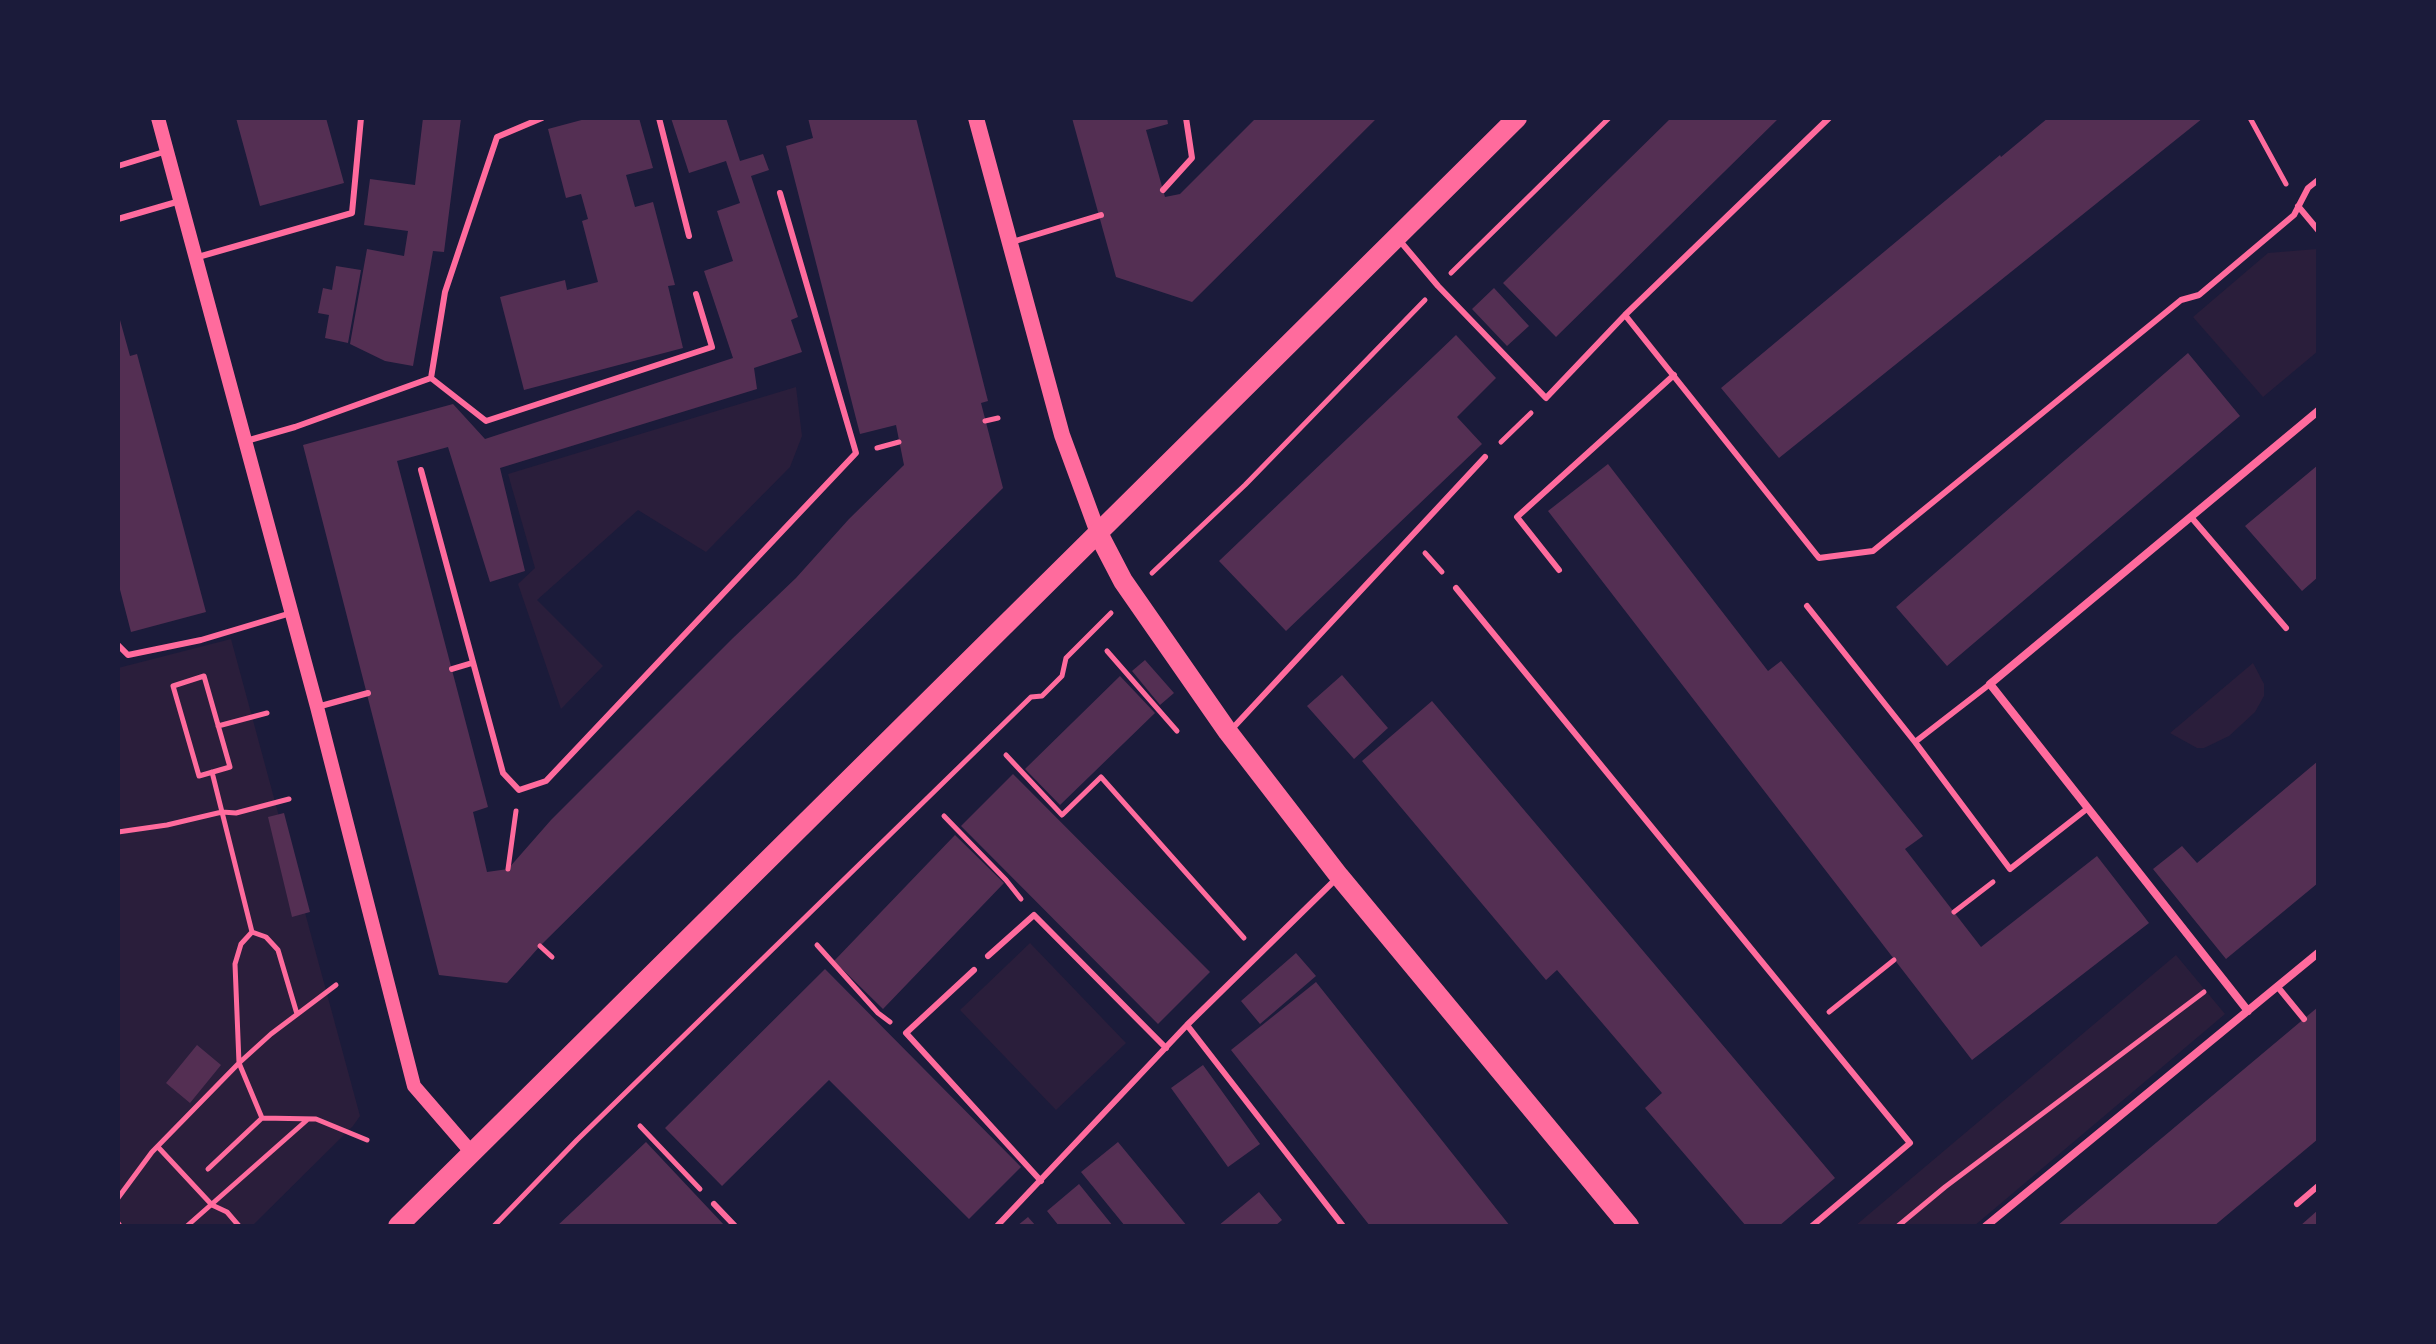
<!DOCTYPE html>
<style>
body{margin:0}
#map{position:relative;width:2436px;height:1344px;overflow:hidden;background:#1b1b3a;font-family:"Golos Text",sans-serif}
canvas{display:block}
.frame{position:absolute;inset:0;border:120px solid #1b1b3a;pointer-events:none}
</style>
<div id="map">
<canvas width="2436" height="1344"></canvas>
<div class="frame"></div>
</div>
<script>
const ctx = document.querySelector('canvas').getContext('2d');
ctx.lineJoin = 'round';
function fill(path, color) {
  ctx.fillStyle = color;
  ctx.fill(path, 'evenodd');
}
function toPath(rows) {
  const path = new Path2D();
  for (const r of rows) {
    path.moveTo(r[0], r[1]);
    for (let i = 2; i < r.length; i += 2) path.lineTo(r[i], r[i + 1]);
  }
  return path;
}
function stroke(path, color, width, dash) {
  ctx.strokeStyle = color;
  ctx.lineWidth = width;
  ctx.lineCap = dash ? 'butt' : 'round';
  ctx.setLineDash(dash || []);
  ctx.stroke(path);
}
const green = toPath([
 [2317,249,2318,351,2263,397,2193,317,2268,253],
 [796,387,802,436,790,467,706,552,638,510,537,600,603,666,561,709,518,584,535,568,508,474],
 [231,639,360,1116,353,1126,252,1226,118,1226,118,668],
 [2253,663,2264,684,2264,696,2255,712,2229,736,2204,748,2197,748,2170,733],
 [1030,943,1126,1043,1056,1110,960,1010],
 [2176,955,2225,1014,1974,1226,1855,1226]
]);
const building = toPath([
 [236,118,326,118,344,183,260,206],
 [423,118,461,118,444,252,433,251,413,366,385,361,350,344,367,249,404,256,408,231,364,225,370,179,415,185],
 [589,118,639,118,653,168,626,175,635,207,653,202,675,285,668,286,683,348,524,390,500,297,565,280,567,290,598,282,582,221,588,219,581,194,566,198,548,129],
 [671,118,726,118,740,161,763,154,769,170,751,176,798,317,791,320,802,352,754,368,757,389,500,468,525,571,490,582,448,447,397,461,488,807,473,812,487,872,508,869,551,820,733,638,796,578,849,519,904,465,896,425,860,434,786,146,813,138,808,118,916,118,988,401,981,403,1003,488,540,946,507,983,439,975,303,445,453,404,485,439,733,358,704,271,733,261,717,211,740,203,726,161,689,173],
 [1072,118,1167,118,1168,124,1146,130,1165,197,1180,194,1256,118,1377,118,1192,302,1116,277],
 [1671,118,1779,118,1556,337,1503,283],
 [2048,118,2203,118,1779,458,1721,388,2000,155,2001,157],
 [336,266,361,270,348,343,325,338,329,315,318,313,323,288,332,290],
 [1494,288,1529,326,1507,346,1472,309],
 [118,320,120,320,130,356,137,354,206,612,131,632,118,582],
 [1456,335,1496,378,1457,417,1482,444,1286,631,1219,561],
 [2188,353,2240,416,1947,666,1896,607],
 [1608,464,1768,671,1781,661,1923,836,1905,849,1981,947,2097,856,2149,923,1972,1060,1548,511],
 [2318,465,2318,577,2302,591,2245,526],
 [1145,660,1174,693,1160,705,1132,671],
 [1342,675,1388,728,1354,759,1307,706],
 [1120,676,1155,713,1060,805,1025,769],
 [1432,701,1835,1178,1779,1226,1746,1226,1645,1108,1662,1093,1557,970,1546,980,1362,761],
 [2318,761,2318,883,2226,959,2153,869,2182,846,2197,863],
 [1013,774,1210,972,1158,1024,961,826],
 [284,813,310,912,292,917,268,817],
 [955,835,1004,883,883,1009,834,961],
 [1296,953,1316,976,1260,1024,1241,1001],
 [825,969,1021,1167,969,1219,829,1080,722,1186,665,1128],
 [1316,982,1510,1226,1370,1226,1231,1050],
 [2318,1007,2318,1139,2214,1226,2057,1226],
 [197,1045,221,1065,190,1103,166,1083],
 [1203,1065,1260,1144,1228,1167,1171,1088],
 [646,1142,725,1226,557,1226,588,1197],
 [1118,1142,1187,1226,1125,1226,1081,1172],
 [1079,1184,1113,1226,1059,1226,1047,1211],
 [1259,1192,1282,1220,1275,1226,1218,1226],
 [2318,1210,2318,1226,2300,1226],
 [1028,1217,1036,1226,1017,1226]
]);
const path = toPath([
 [2250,118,2286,184],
 [1451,273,1609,118],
 [985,421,998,418],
 [1501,442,1531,413],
 [877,448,899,442],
 [1425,553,1442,572],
 [1152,573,1245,485,1425,300],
 [1107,651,1177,731],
 [204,676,230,767,199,776,173,686,204,676],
 [218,726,267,713],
 [1006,755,1062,815,1101,777,1244,938],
 [212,772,252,932,241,944,235,964,239,1063,262,1118,316,1119,367,1140],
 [944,816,1006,880,1021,899],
 [118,832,167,825,222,812,236,813,289,799],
 [508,869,516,811],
 [1954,912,1993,882],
 [252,932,266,937,278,950,297,1014],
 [817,945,878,1013,890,1022],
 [540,946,552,957],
 [1829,1012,1894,960],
 [640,1126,700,1189],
 [158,1147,212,1205,227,1212,239,1226],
 [208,1169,262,1118],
 [118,1198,152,1152,239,1063,271,1034,336,985],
 [118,1223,120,1226],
 [187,1226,307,1120],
 [494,1226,577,1140,1031,697,1042,696,1062,676,1066,658,1111,613],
 [1898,1226,1945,1187,2204,992]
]);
const service = toPath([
 [659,118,689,236],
 [118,166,167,151],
 [1163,190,1192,158,1186,118],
 [2298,206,2318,230],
 [118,219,180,201],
 [1400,241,1438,286,1546,398,1625,315,1829,118],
 [1012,242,1101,215],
 [198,257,352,213,361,118],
 [1625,315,1819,558,1873,551,2181,300,2199,295,2294,215,2308,188,2318,180],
 [431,378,486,421,712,347,696,294],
 [431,378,445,292,497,137,542,118],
 [246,441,295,427,431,378],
 [421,470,503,773,519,790,546,781,856,453,780,193],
 [2191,517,2286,628],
 [1559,570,1517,517,1674,375],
 [1456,588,1910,1143,1812,1226],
 [1807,606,1915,742,1990,684],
 [118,645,128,655,201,640,291,613],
 [452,669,472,663],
 [317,707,368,693],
 [1231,730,1485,457],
 [1915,742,2010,869,2088,808],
 [988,956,1034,915,1166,1048],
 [974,970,906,1033,1041,1181],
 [2277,986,2304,1019],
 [1187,1025,1343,1226],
 [714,1204,735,1226],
 [2297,1204,2318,1186],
 [997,1226,1187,1025,1337,878]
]);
const minor = toPath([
 [2248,1011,1990,684,2318,411],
 [1986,1226,2318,953]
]);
const tertiary = toPath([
 [158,118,317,707,414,1086,472,1153]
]);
const secondary = toPath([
 [976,118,1062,435,1098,533]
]);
const primary = toPath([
 [1098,533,1123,581,1228,732,1339,876,1629,1226],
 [398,1226,1517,118]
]);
fill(green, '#2a1e3b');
fill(building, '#542f53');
stroke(path, '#ff6b9d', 5);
stroke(service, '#ff6b9d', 6);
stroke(minor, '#ff6b9d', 8);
stroke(tertiary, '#ff6b9d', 14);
stroke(secondary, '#ff6b9d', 16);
stroke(primary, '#ff6b9d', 20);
</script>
